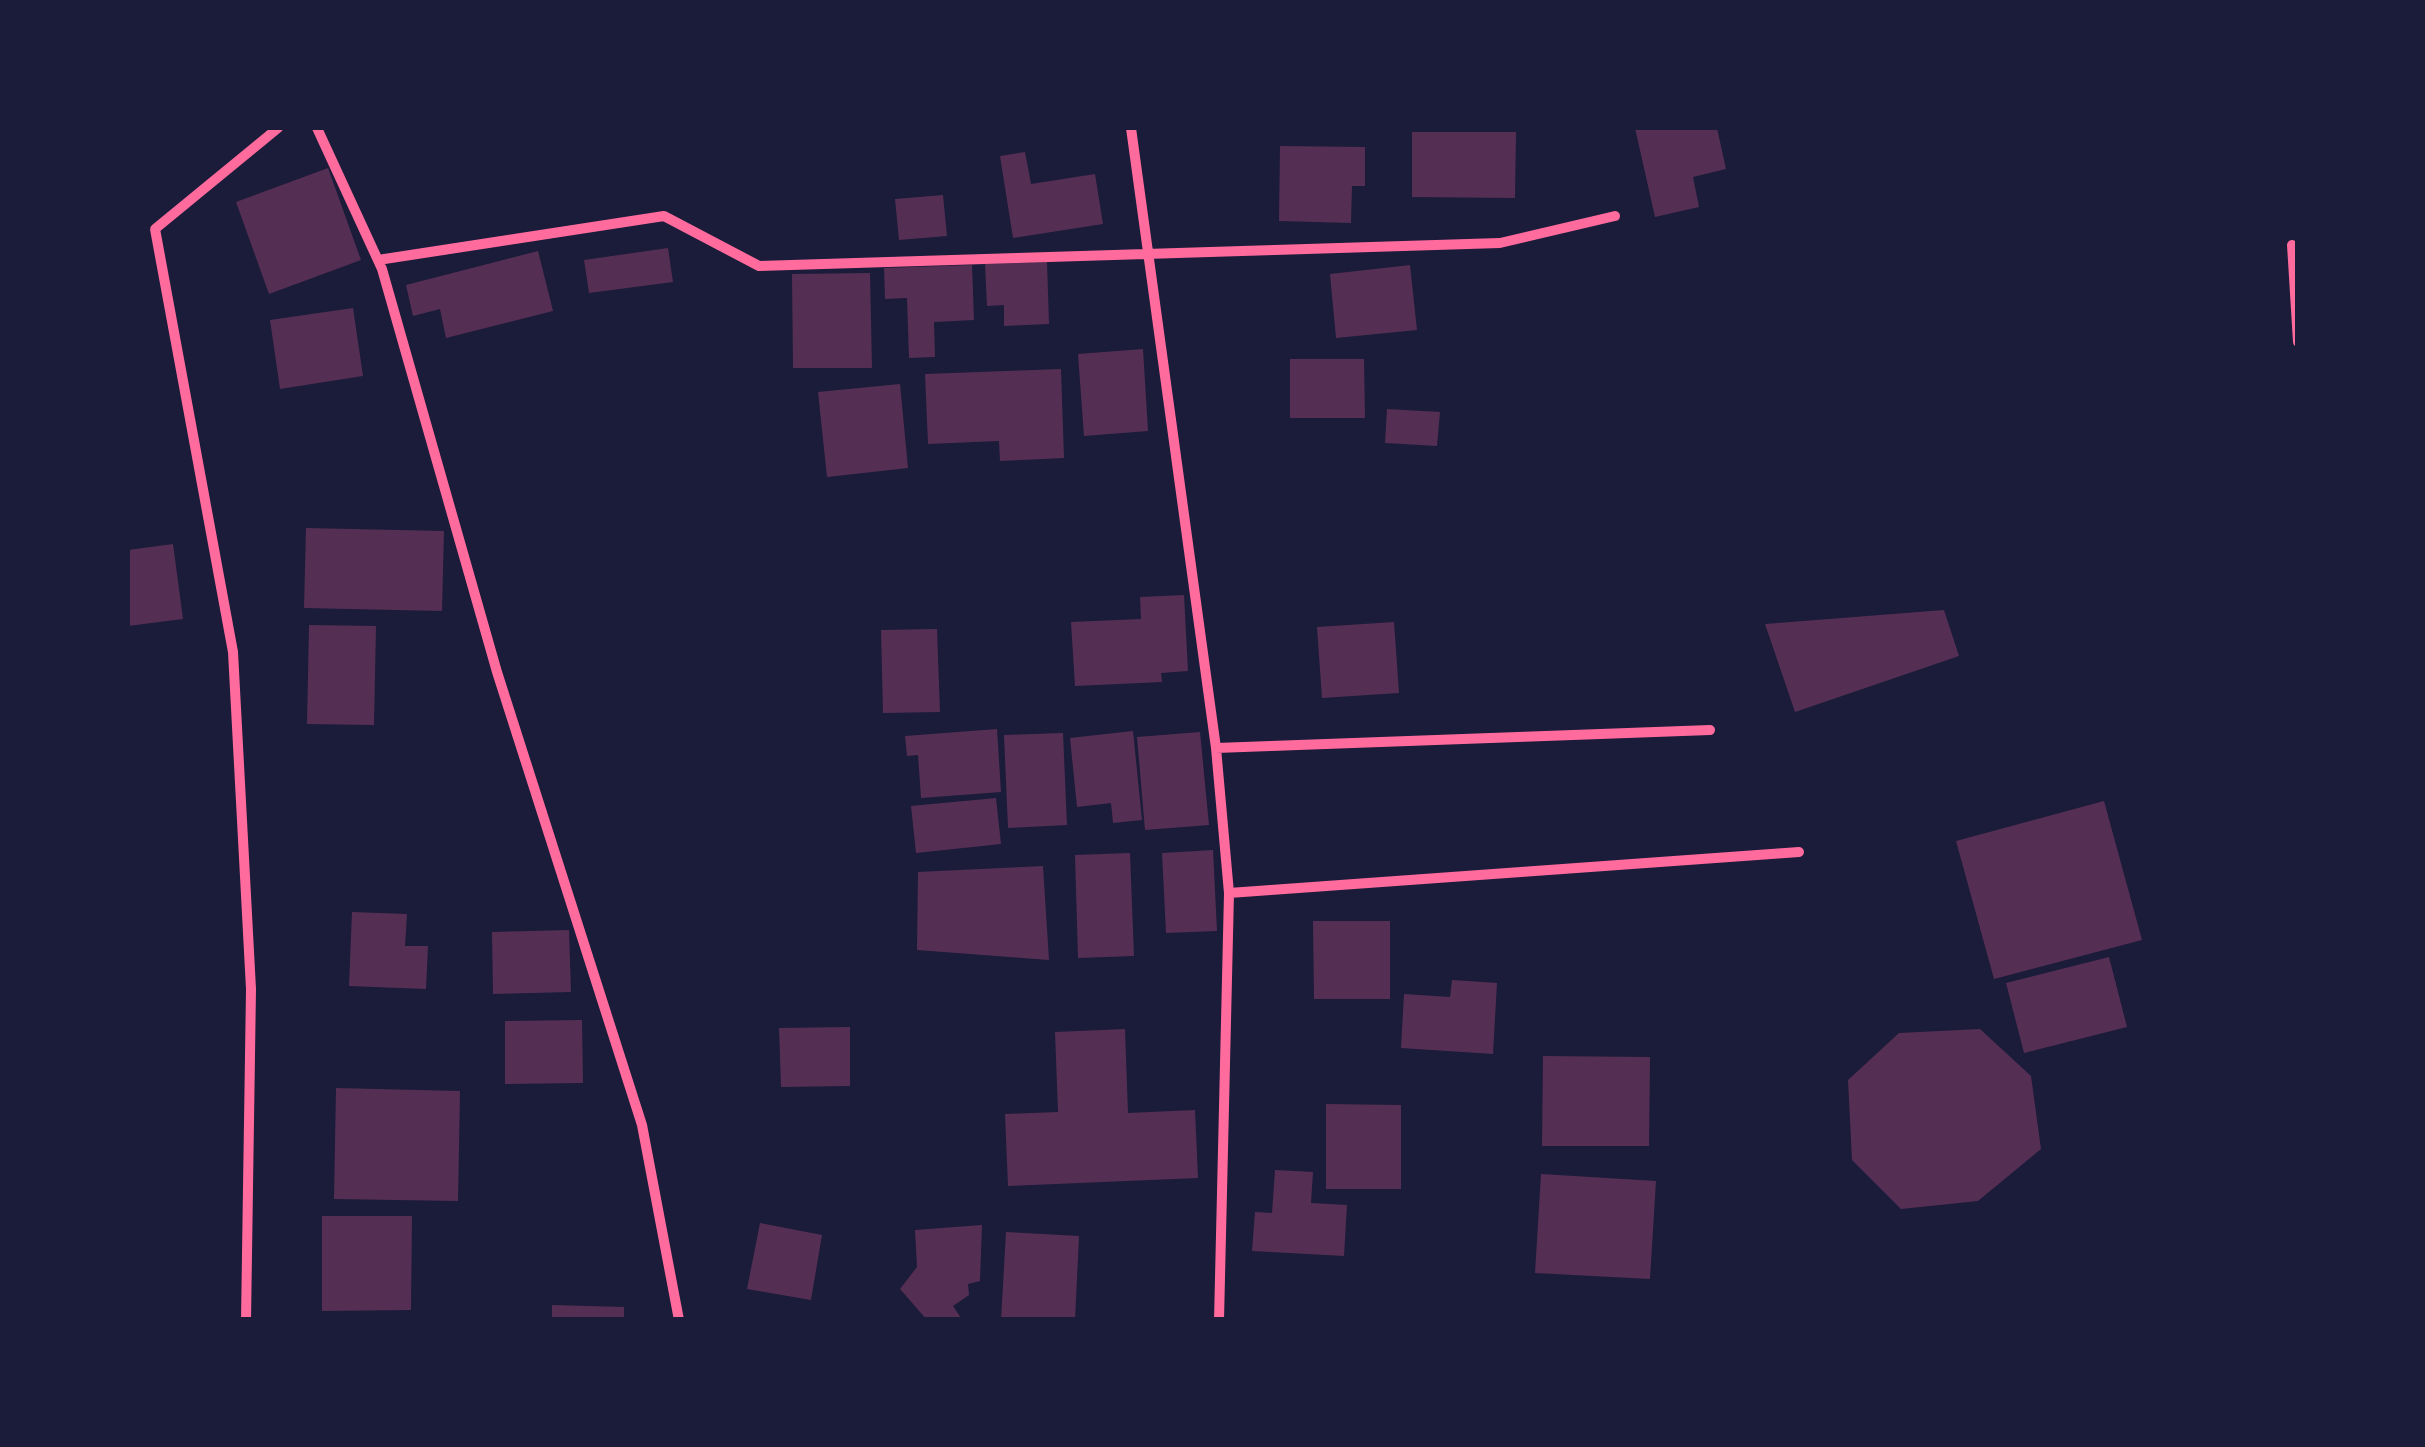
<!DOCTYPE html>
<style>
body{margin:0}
#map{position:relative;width:2425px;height:1447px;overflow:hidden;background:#1b1b3a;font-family:Arial,sans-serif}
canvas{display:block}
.frame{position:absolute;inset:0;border:130px solid #1b1b3a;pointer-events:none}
</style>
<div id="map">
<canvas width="2425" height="1447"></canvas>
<div class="frame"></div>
</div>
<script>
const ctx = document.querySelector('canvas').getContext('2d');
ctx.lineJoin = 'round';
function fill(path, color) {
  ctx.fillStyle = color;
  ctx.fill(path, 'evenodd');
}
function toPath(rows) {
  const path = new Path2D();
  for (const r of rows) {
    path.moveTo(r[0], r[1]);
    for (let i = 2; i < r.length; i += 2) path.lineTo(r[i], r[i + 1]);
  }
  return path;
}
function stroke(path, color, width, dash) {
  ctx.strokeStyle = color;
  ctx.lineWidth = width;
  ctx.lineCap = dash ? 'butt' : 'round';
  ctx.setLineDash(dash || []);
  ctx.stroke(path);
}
const building = toPath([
 [1635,128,1717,128,1726,169,1693,177,1699,207,1655,217],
 [1412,132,1516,132,1515,198,1412,197],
 [1280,146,1365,147,1365,186,1352,186,1351,223,1279,221],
 [1025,152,1031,184,1095,174,1103,224,1013,238,1000,156],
 [328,168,361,260,269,294,236,202],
 [943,195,947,236,899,240,895,199],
 [668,248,673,282,589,293,584,260],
 [538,251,553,311,446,338,440,309,413,316,406,285],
 [1047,262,1049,324,1004,326,1004,305,987,306,985,264],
 [972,265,974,320,934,322,935,357,909,358,907,298,885,299,884,268],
 [1410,265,1417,330,1336,338,1330,274],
 [870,273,872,368,793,368,792,274],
 [353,308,363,376,280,389,270,320],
 [1143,349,1148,431,1084,436,1078,354],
 [1290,359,1364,359,1365,418,1290,418],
 [1061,369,1064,458,1000,461,999,441,928,444,925,374],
 [900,384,908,468,827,477,818,392],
 [1387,409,1440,412,1437,446,1385,443],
 [306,528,444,531,442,611,304,608],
 [173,544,183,619,128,626,128,550],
 [1184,595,1188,671,1161,673,1162,682,1075,686,1071,622,1141,619,1140,597],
 [1944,610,1959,656,1795,712,1765,624],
 [1394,622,1399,693,1322,698,1317,627],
 [309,625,376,626,374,725,307,724],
 [937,629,940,712,883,713,881,630],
 [997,729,1001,792,921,798,918,755,907,756,905,736],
 [1133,731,1142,820,1113,823,1111,803,1077,807,1070,738],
 [1200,732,1209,825,1145,830,1137,737],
 [1063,733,1067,825,1008,828,1004,735],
 [996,798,1001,844,916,853,911,806],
 [2104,801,2142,940,1994,979,1956,841],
 [1213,850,1217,931,1166,933,1162,853],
 [1130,853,1134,956,1078,958,1075,855],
 [1043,866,1049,960,917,950,918,872],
 [352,912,407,914,405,946,428,946,426,989,349,986],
 [1313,921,1390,921,1390,999,1314,999],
 [569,930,571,992,493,994,492,932],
 [2109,957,2127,1027,2024,1053,2006,983],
 [1452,980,1497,983,1493,1054,1401,1048,1404,994,1450,997],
 [582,1020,583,1083,505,1084,505,1021],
 [850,1027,850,1086,781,1087,779,1028],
 [1125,1029,1128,1113,1195,1110,1198,1178,1008,1186,1005,1114,1058,1112,1055,1032],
 [1980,1029,2031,1076,2041,1149,1978,1201,1901,1209,1852,1160,1848,1080,1899,1033],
 [1543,1056,1650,1057,1649,1146,1542,1146],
 [336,1088,460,1091,458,1201,334,1199],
 [1326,1104,1401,1105,1401,1189,1326,1189],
 [1275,1170,1313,1172,1311,1203,1347,1205,1344,1256,1252,1251,1255,1212,1272,1213],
 [1541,1174,1656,1181,1650,1279,1535,1273],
 [322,1216,412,1216,411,1310,322,1311],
 [760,1223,822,1235,811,1300,747,1289],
 [982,1225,980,1281,968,1284,969,1295,953,1306,961,1318,927,1320,900,1289,917,1267,915,1230],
 [1006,1232,1079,1236,1075,1320,1001,1320],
 [552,1305,624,1307,624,1320,552,1320]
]);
const minor = toPath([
 [317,128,382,269,497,672,642,1125,679,1320],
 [1131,128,1216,748,1229,893,1219,1320],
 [2292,245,2298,342],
 [378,260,664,216,759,266,1500,243,1615,216],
 [1216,748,1710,730],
 [1229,893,1799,852],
 [246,1320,251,989,233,652,155,229,278,128]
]);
fill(building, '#542f53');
stroke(minor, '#ff6b9d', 10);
</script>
